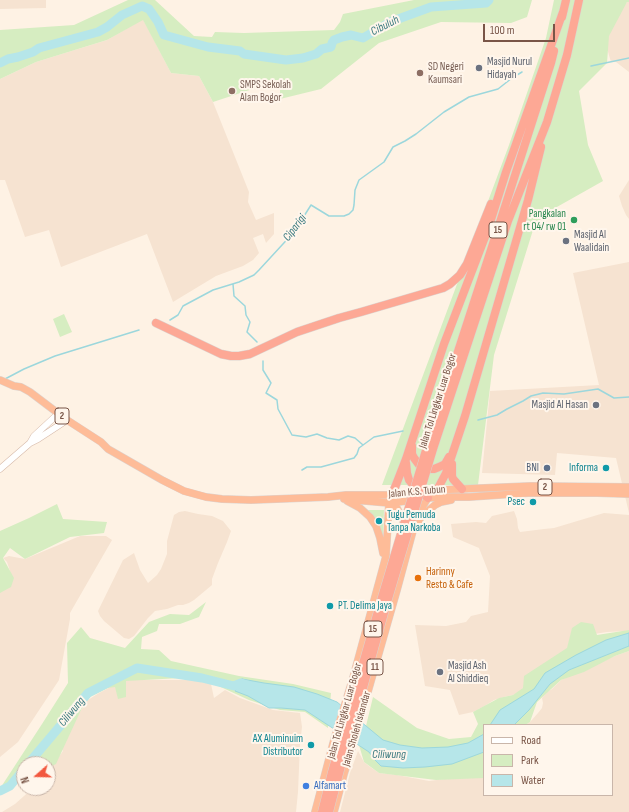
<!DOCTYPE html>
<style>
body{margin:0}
#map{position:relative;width:629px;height:812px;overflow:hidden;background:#fef2e4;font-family:"Sofia Sans Condensed",sans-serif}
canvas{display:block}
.legend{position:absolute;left:483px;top:724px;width:130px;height:72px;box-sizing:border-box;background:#fff6ec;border:1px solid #c9b6aa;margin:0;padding:5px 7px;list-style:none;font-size:12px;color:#795547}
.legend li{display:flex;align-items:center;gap:8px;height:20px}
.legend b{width:20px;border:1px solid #c9b6aa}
.north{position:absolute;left:16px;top:756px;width:40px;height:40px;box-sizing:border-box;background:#fff6ec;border:1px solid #c9b6aa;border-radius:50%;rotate:250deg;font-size:11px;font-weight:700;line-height:16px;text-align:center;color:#795547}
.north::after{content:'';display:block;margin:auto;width:14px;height:18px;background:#f2583f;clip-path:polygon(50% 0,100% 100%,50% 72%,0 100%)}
.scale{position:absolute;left:483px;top:24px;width:72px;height:18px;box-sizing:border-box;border:2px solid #795547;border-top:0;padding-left:5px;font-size:12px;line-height:14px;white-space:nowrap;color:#795547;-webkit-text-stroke:3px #fff6ec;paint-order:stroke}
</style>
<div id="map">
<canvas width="629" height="812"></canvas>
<ul class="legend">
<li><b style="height:5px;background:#fff"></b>Road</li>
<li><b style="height:11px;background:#d6edc1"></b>Park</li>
<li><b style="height:11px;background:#b6e6e9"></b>Water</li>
</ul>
<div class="north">N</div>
<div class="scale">100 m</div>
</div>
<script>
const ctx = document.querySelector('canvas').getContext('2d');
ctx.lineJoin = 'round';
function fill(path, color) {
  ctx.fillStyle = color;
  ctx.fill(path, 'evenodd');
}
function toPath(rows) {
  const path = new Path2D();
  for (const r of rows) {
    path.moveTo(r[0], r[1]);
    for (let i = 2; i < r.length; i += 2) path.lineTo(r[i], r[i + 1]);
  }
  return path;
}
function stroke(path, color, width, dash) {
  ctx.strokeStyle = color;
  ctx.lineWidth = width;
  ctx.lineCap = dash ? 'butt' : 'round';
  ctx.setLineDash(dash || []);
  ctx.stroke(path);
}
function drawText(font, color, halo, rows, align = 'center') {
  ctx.font = font + ' "Sofia Sans Condensed",sans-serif';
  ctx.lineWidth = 4;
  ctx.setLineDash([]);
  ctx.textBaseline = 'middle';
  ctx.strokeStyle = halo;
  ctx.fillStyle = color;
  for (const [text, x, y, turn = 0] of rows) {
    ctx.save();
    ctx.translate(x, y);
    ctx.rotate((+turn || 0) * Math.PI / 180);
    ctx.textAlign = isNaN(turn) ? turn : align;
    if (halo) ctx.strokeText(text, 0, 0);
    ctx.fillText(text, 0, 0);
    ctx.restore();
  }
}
const residential = toPath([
 [0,0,46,0,46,8,0,9],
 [629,0,629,72,616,62,611,62,606,45,615,16],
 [143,19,171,73,199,76,213,102,249,192,248,202,256,220,274,213,274,234,266,243,263,234,253,238,259,253,253,260,243,266,216,276,173,302,147,234,61,267,49,230,25,237,5,180,0,180,0,79,36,62,107,40],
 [629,180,629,219,626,215,622,206,619,196],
 [629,262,629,513,616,458,557,453,555,475,482,473,490,391,599,385,573,273],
 [185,511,198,514,212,516,223,521,231,531,227,542,218,563,212,579,212,585,194,600,189,603,183,605,178,605,167,609,155,611,148,618,134,636,129,639,124,638,104,621,100,616,98,611,123,560,134,553,140,570,148,583,157,575,161,569,167,554,167,541,174,515,179,512],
 [514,511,517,519,518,528,520,532,544,529,554,528,604,513,629,515,629,631,607,632,594,634,523,688,521,692,513,695,504,697,494,700,483,707,473,712,459,715,450,690,425,686,415,625,446,626,466,622,471,616,488,612,490,576,479,548,453,537,451,524,476,522,486,523,492,516],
 [80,536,106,536,112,540,70,613,70,619,59,680,18,742,0,757,0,588,11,574,7,562,3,558,9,556,25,559],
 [629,651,629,812,340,812,350,773,358,751,364,762,369,766,379,773,397,775,429,781,484,774,484,795,612,795,612,725,524,725,530,722,538,713,542,708,543,703,542,698,547,692,552,689,561,680,615,656],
 [124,680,197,680,211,684,214,698,225,690,240,698,273,710,300,713,302,727,300,744,298,792,296,812,2,812,15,804,33,788,48,788,48,772,63,751,59,743,88,700,99,693]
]);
const green = toPath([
 [128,0,155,0,194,36,212,37,215,32,244,33,334,30,340,22,343,14,414,0,532,0,527,17,511,23,441,22,379,43,321,89,280,99,280,80,213,102,199,76,171,73,143,20,107,40,36,62,0,79,0,30,74,25],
 [554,0,629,0,629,2,627,2,609,36,607,63,579,91,588,145,603,181,548,212,540,220,533,230,494,355,478,485,382,485,509,145,546,38],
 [64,314,72,332,60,337,53,319],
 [57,504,63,519,107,522,104,533,70,537,25,559,10,548,3,558,14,578,11,587,0,593,0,531,29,518],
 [366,510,384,510,383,537],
 [206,602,199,617,180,624,159,624,157,631,142,637,141,649,159,650,171,661,239,676,293,684,331,693,328,728,305,712,280,710,249,700,199,677,126,681,126,697,118,699,115,687,108,688,90,697,81,710,56,764,48,768,48,764,24,764,24,777,1,787,42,724,68,683,67,643,81,627,90,638,125,648,149,622,170,614,189,615],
 [581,622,593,624,597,635,629,630,629,651,615,656,584,672,561,680,537,702,530,722,525,725,484,725,484,778,436,780,403,776,379,773,364,762,359,745,366,726,373,697,417,728,449,739,471,737,478,724,473,712,499,698,513,695,523,688,524,676,567,648,572,628]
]);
const water = toPath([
 [629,633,629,646,569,670,550,684,529,710,514,725,490,725,500,710,534,689,545,673,576,655,606,640,629,633],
 [242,679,264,683,294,687,317,694,337,702,383,740,400,745,422,748,448,747,468,743,484,734,484,752,452,764,425,767,403,768,381,766,374,759,369,752,305,710,281,708,269,708,248,696,235,691,242,679]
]);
const stream = toPath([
 [591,66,629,58],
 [233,284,234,296,245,306,246,315,250,322,247,332,257,342],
 [170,320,178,315,183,306,213,290,239,282,254,275,259,270,294,232,311,205,329,216,344,216,349,214,353,210,354,205,355,190,359,180,384,162,393,147,405,141,416,134,444,112,469,97,498,89,512,78,522,72],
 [263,361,263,370,271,383,266,393,277,400,278,409,292,435,306,437,317,434,327,438,339,440,348,436,355,438,363,445],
 [5,379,24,369,55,356,139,330],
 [478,420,497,415,507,409,523,401,531,396,543,393,564,394,598,389,614,398,629,397],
 [302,470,307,467,321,467,354,458,357,454,359,448,374,437,403,431]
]);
const river = toPath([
 [0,63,8,59,18,57,33,52,39,48,98,32,107,27,122,15,142,6,149,9,158,22,164,35,208,47,240,51,244,54,286,60,303,58,316,54,322,49,331,47,332,43,334,40,342,37,351,35,363,38,390,22,431,7,486,3,489,0],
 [28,764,88,693,137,668,202,678,234,686,241,683,250,686],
 [0,791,10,786,24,769]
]);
const secondary = toPath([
 [30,443,34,436,59,413],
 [0,469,30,443,38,439,67,420]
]);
const trunk = toPath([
 [0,380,14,386,21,387,30,392,67,420,101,442,108,449,162,480,184,491,206,497,222,499,251,500,328,497,346,495,392,495,437,490,531,486,629,487],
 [427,498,441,497,469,497,528,493,597,493,629,494],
 [344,499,389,503,415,500],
 [347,501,360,508,370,517,376,526,380,538,383,553],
 [388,502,397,508,399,512,405,525],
 [419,521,421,517,435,505,441,502,451,500],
 [315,812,334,740,353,678,382,571,386,556,389,503,392,495],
 [334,812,344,774,351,751,397,590,414,527,418,514,428,498,432,494]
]);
const motorway = toPath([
 [562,17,566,0],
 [156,323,221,354,231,356,239,356,250,354,297,332,339,318,361,312,443,288,450,284,460,275,467,264,491,204],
 [412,446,412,454,414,458,420,466,425,469,434,469,439,467,445,464,449,457],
 [427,447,501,219,551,63,554,51],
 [433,449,508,221,547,122,567,55,579,0],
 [406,463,407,473,409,480,414,486,428,498],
 [452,464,452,476,453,479,462,489],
 [437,490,446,473,465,416,528,200,541,147],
 [392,495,406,459,444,344,488,229,506,172,563,12]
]);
const motorwayBridge = toPath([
 [322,812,332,772,382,597,427,447],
 [329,812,341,766,388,599,433,449]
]);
const markers = [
 [479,68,4,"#6b7280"],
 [420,73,4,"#8d6e63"],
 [232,91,4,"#8d6e63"],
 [574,220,4,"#2e9e5b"],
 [566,241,4,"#6b7280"],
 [596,405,4,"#6b7280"],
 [547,468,4,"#5c6f8a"],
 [606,468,4,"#0f9aa8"],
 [533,502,4,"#0f9aa8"],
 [379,521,4,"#0f9aa8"],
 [418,578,4,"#e8710a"],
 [330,606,4,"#0f9aa8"],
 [440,672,4,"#6b7280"],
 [311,745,4,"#0f9aa8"],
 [306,786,4,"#3f7fe0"]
];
const shields = [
 [498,230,18],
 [62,416,14],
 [545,487,14],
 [373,629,18],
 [375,667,16]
];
const shieldNames = [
 ["15",498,230],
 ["2",62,416],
 ["2",545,487],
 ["15",373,629],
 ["11",375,667]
];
const worshipNames = [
 ["Masjid Nurul",487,62],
 ["Hidayah",487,75],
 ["Masjid Al",574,235],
 ["Waalidain",574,248],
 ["Masjid Al Hasan",588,405,"right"],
 ["Masjid Ash",448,666],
 ["Al Shiddieq",448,679]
];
const educationNames = [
 ["SD Negeri",428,67],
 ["Kaumsari",428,80],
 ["SMPS Sekolah",240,85],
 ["Alam Bogor",240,98]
];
const leisureNames = [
 ["Pangkalan",566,214],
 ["rt 04/ rw 01",566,227]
];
const streetNames = [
 ["Jalan Tol Lingkar Luar Bogor",438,401,-72],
 ["Jalan K.S. Tubun",417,492,-5],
 ["Jalan Tol Lingkar Luar Bogor",345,711,-74],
 ["Jalan Sholeh Iskandar",357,729,-74]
];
const serviceNames = [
 ["BNI",539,468]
];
const cultureNames = [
 ["Informa",598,468],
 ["Psec",525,502],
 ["Tugu Pemuda",387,515,"left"],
 ["Tanpa Narkoba",387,528,"left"],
 ["PT. Delima Jaya",338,606,"left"],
 ["AX Aluminuim",303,739],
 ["Distributor",303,752]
];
const foodNames = [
 ["Harinny",426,572],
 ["Resto & Cafe",426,585]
];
const shopNames = [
 ["Alfamart",314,786]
];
const waterNames = [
 ["Cibuluh",385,26,-27],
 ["Ciparigi",295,228,-53],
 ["Ciliwung",72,712,-50],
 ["Ciliwung",389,755]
];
fill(residential, '#f6e3d1');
fill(green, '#d6edc1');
fill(water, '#b6e6e9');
stroke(water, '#9cd7dc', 1);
stroke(stream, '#9cd7dc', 1.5);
stroke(river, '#b6e6e9', 9);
stroke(secondary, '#d6b9a9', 7);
stroke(trunk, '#dcd3cf', 8);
stroke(motorway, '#dcd3cf', 9);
stroke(secondary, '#fff', 6);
stroke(trunk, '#febc98', 7);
stroke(motorway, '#fda895', 8);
stroke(motorwayBridge, '#dcd3cf', 9, []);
stroke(motorwayBridge, '#fda895', 8);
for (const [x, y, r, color] of markers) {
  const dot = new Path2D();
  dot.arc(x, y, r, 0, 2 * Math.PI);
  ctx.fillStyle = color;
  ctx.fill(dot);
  stroke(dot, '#fff6ec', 1.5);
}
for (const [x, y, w] of shields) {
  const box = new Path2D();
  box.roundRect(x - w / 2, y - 8, w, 16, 3);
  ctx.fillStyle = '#fff6ec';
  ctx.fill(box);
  stroke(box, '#795547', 1);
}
drawText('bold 10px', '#795547', null, shieldNames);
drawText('11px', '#5b616d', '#fff6ec', worshipNames, 'left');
drawText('11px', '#785e54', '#fff6ec', educationNames, 'left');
drawText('11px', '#27864d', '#fff6ec', leisureNames, 'right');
drawText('11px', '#795547', '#fff6ec', streetNames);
drawText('11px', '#4e5e75', '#fff6ec', serviceNames, 'right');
drawText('11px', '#0d838f', '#fff6ec', cultureNames, 'right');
drawText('11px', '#c56008', '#fff6ec', foodNames, 'left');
drawText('11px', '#366cbe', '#fff6ec', shopNames, 'left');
drawText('italic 12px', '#39797f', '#fff6ec', waterNames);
</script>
